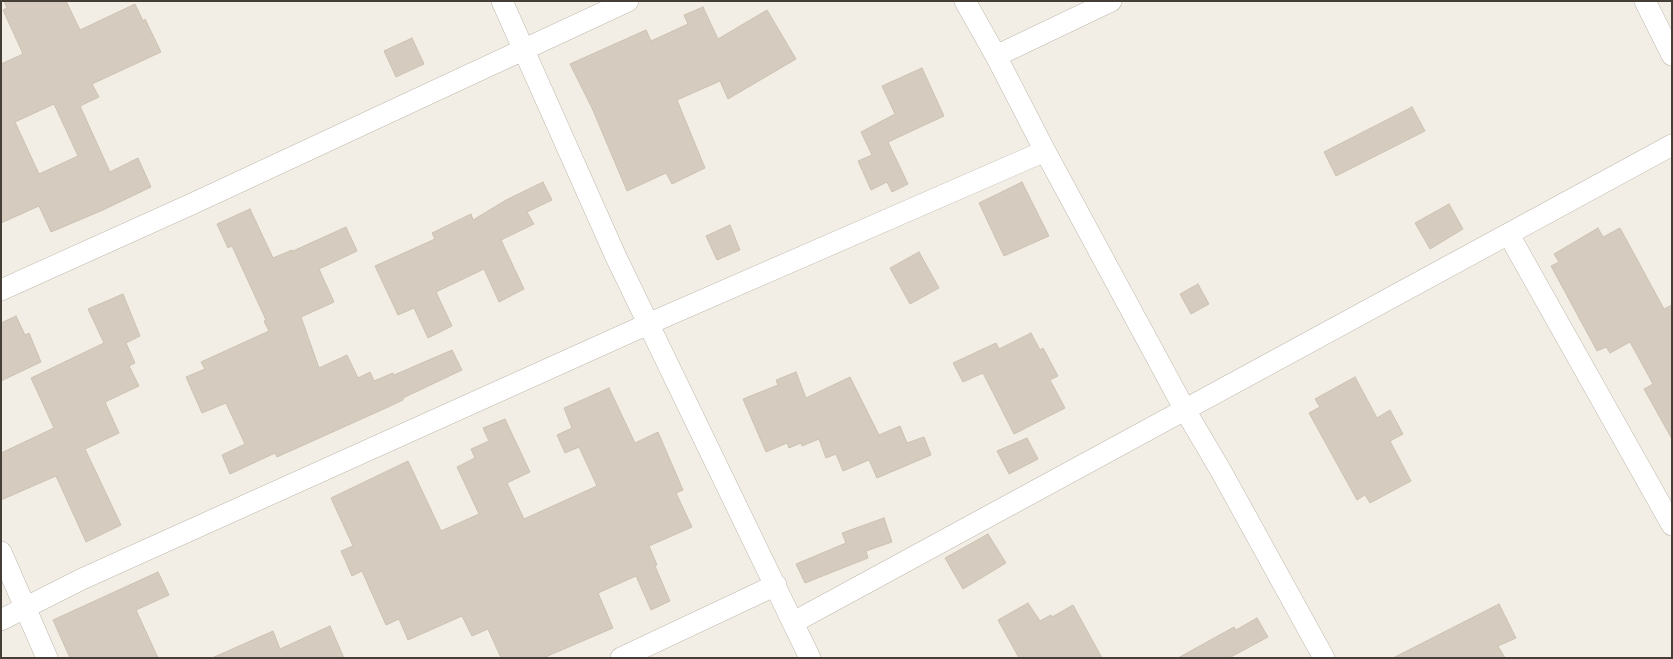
<!DOCTYPE html>
<style>
body{margin:0}
#map{position:relative;width:1673px;height:659px;overflow:hidden;background:#f2eee6;font-family:"Space Grotesk",sans-serif}
canvas{display:block}
.frame{position:absolute;inset:0;border:2px solid #443e36;pointer-events:none}
</style>
<div id="map">
<canvas width="1673" height="659"></canvas>
<div class="frame"></div>
</div>
<script>
const ctx = document.querySelector('canvas').getContext('2d');
ctx.lineJoin = 'round';
function fill(path, color) {
  ctx.fillStyle = color;
  ctx.fill(path, 'evenodd');
}
function toPath(rows) {
  const path = new Path2D();
  for (const r of rows) {
    path.moveTo(r[0], r[1]);
    for (let i = 2; i < r.length; i += 2) path.lineTo(r[i], r[i + 1]);
  }
  return path;
}
function stroke(path, color, width, dash) {
  ctx.strokeStyle = color;
  ctx.lineWidth = width;
  ctx.lineCap = dash ? 'butt' : 'round';
  ctx.setLineDash(dash || []);
  ctx.stroke(path);
}
const building = toPath([
 [4,1,66,1,80,30,135,4,143,21,145,19,161,52,92,84,99,97,80,106,110,172,138,158,151,187,103,210,51,232,39,206,1,223,1,64,23,54,3,10,7,8,4,1],
 [54,104,78,156,39,174,15,122,54,104],
 [703,7,718,39,767,10,796,59,728,99,720,81,677,100,705,168,672,184,666,173,627,191,592,108,570,64,646,30,651,41,688,24,684,15,703,7],
 [412,38,424,64,396,77,384,51,412,38],
 [922,68,944,116,888,142,908,184,892,192,887,182,871,190,858,161,872,155,861,132,895,114,882,86,922,68],
 [1412,107,1425,131,1336,176,1324,152,1412,107],
 [543,182,552,200,527,212,534,224,501,240,524,289,499,302,484,269,436,292,452,326,428,338,414,308,398,315,375,266,435,239,432,233,471,214,473,220,506,200,543,182],
 [1022,182,1049,236,1004,256,979,203,1022,182],
 [1449,204,1463,229,1430,249,1415,223,1449,204],
 [250,209,273,258,292,250,293,251,346,227,357,251,319,269,334,302,301,317,319,368,347,355,358,378,370,372,374,381,393,373,394,375,452,350,462,370,403,398,403,400,386,408,277,457,275,453,230,474,222,455,245,444,226,403,202,413,186,377,205,369,201,362,269,331,264,321,266,320,232,246,228,248,217,224,250,209],
 [730,225,740,250,717,260,706,236,730,225],
 [1598,228,1603,237,1620,228,1664,309,1672,305,1672,439,1644,389,1653,384,1630,342,1610,353,1606,347,1597,351,1551,266,1559,262,1554,254,1598,228],
 [919,252,939,288,910,304,890,268,919,252],
 [1198,284,1209,304,1191,314,1180,294,1198,284],
 [123,294,140,336,126,343,135,363,129,366,139,386,105,402,119,433,85,449,121,525,86,542,56,476,1,500,1,453,54,428,31,378,104,343,88,309,123,294],
 [16,316,25,335,29,333,41,362,1,381,1,323,16,316],
 [1031,333,1040,350,1043,348,1058,376,1050,380,1065,408,1014,434,983,373,963,382,953,363,996,343,999,349,1031,333],
 [796,372,806,398,850,377,879,435,900,426,907,443,924,437,931,455,877,478,869,460,843,471,836,454,826,458,819,439,802,446,801,443,789,448,787,443,766,452,743,399,778,385,776,380,796,372],
 [1355,377,1377,418,1390,410,1403,434,1390,441,1411,481,1370,503,1365,495,1357,500,1309,413,1320,407,1315,399,1355,377],
 [609,388,635,443,658,432,683,490,676,493,692,527,649,546,657,565,655,566,670,601,651,610,636,576,598,593,613,628,543,658,501,658,488,629,472,636,462,616,408,640,399,619,386,625,362,571,352,576,341,551,353,546,331,498,408,461,441,531,479,514,457,467,475,458,471,449,489,441,483,428,505,419,530,472,507,483,524,519,597,486,579,447,565,453,557,435,572,428,564,408,609,388],
 [1027,438,1038,459,1009,474,997,451,1027,438],
 [884,518,892,542,866,551,868,558,805,583,796,564,846,543,842,533,884,518],
 [988,534,1006,563,963,589,945,558,988,534],
 [158,572,169,595,136,610,158,658,70,658,53,620,158,572],
 [1028,603,1040,621,1051,615,1052,617,1073,605,1102,658,1019,658,998,620,1028,603],
 [1499,604,1516,638,1498,646,1505,658,1393,658,1499,604],
 [1257,618,1268,637,1229,658,1178,658,1234,627,1236,630,1257,618],
 [330,626,344,658,212,658,273,631,280,649,330,626]
]);
const street = toPath([
 [502,1,616,257,810,658],
 [965,1,996,56,1045,151,1185,410,1221,471,1324,658],
 [1645,1,1672,55],
 [996,56,1111,1],
 [1509,235,1672,525],
 [1,290,194,203,628,1],
 [1,552,47,658],
 [1,620,82,579,648,324,1045,151],
 [794,622,1672,145],
 [621,658,776,585]
]);
fill(building, '#d5ccbf');
stroke(building, '#cdc1b0', 1);
stroke(street, '#bfb8ac', 22);
stroke(street, '#fff', 21);
</script>
